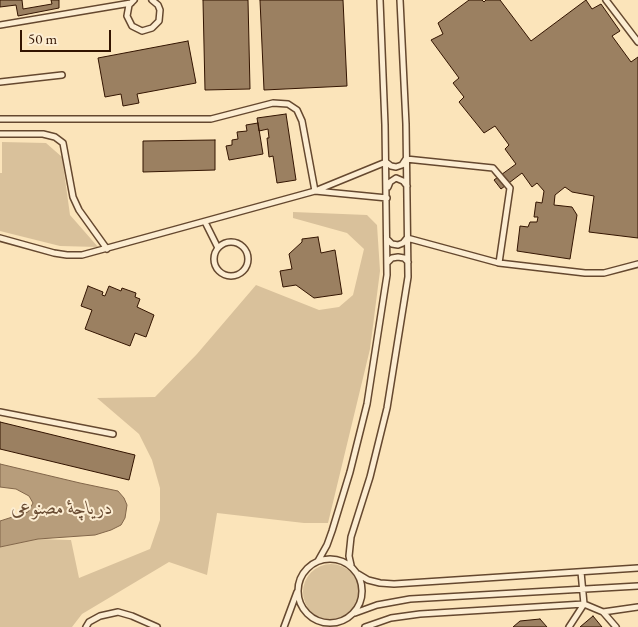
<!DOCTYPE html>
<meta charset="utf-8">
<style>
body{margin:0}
#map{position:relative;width:638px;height:627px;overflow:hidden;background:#fbe4ba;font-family:"EB Garamond",serif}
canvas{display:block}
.scale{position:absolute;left:20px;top:30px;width:91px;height:22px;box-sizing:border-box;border:2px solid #331401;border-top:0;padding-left:6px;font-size:15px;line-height:18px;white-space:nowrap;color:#331401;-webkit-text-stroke:4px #fcedd2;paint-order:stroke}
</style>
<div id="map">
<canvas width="638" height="627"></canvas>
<div class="scale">50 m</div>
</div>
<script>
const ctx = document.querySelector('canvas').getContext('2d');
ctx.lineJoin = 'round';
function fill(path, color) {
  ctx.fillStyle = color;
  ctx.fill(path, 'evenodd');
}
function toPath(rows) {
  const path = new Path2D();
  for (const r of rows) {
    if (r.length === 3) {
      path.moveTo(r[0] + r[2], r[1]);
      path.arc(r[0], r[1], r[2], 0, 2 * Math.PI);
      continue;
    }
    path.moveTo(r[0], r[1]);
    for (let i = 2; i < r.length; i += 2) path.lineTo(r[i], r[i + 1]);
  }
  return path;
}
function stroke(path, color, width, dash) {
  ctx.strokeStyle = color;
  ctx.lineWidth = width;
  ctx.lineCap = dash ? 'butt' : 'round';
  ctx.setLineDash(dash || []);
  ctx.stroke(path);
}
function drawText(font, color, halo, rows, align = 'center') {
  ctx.font = font + ' "EB Garamond",Amiri,serif';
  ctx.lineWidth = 4;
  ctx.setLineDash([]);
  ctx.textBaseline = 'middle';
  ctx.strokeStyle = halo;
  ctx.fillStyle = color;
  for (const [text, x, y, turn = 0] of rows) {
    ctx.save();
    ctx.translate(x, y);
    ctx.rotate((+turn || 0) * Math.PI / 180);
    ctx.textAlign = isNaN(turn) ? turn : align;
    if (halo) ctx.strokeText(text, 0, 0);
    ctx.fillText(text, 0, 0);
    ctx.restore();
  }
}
const green = toPath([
 [2,142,46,143,62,157,70,215,98,247,60,246,0,231,0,173,2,173],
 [293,212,367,215,377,225,380,271,370,349,328,523,304,523,217,513,207,575,169,562,82,614,72,627,0,627,0,547,38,539,71,540,79,578,150,549,160,520,160,488,152,460,139,434,97,398,155,397,197,354,256,285,319,310,339,307,353,295,364,249,347,233,293,218],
 [331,592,28]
]);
const water = toPath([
 [0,464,80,483,118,491,124,498,127,505,125,518,121,525,111,530,95,535,38,539,0,547,0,521,28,512,33,503,29,496,16,489,0,487,0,464]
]);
const building = toPath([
 [0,0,22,0,23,9,52,4,51,0,59,0,59,8,18,16,16,5,0,7,0,0],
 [203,0,248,0,250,89,205,90,203,0],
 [260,0,343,0,347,86,264,90,260,0],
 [469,0,482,0,484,2,486,0,500,0,531,41,586,0,592,9,601,4,620,31,612,36,631,62,638,57,638,238,589,232,594,196,572,192,565,187,555,195,554,205,572,207,577,215,570,259,517,251,520,226,528,227,530,222,537,222,538,217,534,217,536,202,542,203,544,191,537,183,532,187,522,173,501,189,494,180,516,164,505,149,509,145,495,126,484,133,459,102,464,97,453,83,459,78,431,40,443,34,438,23,469,0],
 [188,41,196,83,137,94,139,103,123,106,121,94,105,97,98,58,188,41],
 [286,114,296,180,277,183,273,156,269,157,267,138,269,138,268,129,259,131,257,118,286,114],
 [258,123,263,154,229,160,226,146,232,145,232,140,238,139,237,132,247,131,246,125,258,123],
 [215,140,215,170,143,172,143,141,215,140],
 [318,237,321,253,335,250,342,294,314,298,296,285,283,287,280,271,292,269,289,254,302,242,302,239,318,237],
 [88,286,103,292,102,295,105,296,109,286,121,291,122,288,136,293,135,297,140,299,137,307,154,315,146,337,135,333,130,346,85,329,92,310,81,306,88,286],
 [0,422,135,455,129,480,0,449,0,422],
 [593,616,602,627,580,627,593,616],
 [540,619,547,627,513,627,520,621,540,619]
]);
const lane = toPath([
 [134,0,129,5,127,16,132,26,142,31,152,28,159,21,160,10,158,5,152,0],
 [606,0,638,42],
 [0,25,131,3],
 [0,82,62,75],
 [0,119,211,119,273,103,288,104,297,110,302,121,315,191,386,162,391,166,396,167,402,165,406,159,493,168,510,188,499,263],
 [0,134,43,134,55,137,63,143,73,197,79,210,107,249],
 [388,187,390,182,396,178,403,181,407,186],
 [205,222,218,248],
 [0,238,54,253,67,255,82,255,315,191,387,198],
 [387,239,392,244,398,245,403,243,407,238,499,263,585,273,604,273,638,264],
 [231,259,17],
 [387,263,392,258,398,257,404,258,408,262],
 [0,412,113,434],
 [330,591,32],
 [318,561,327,545,332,531,350,472,367,404,387,275,385,125,380,0],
 [351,565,349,556,351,537,370,477,387,408,408,277,406,124,400,0],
 [358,574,368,580,380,583,394,584,638,568],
 [603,612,638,607],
 [355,613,377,605,410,599,638,586],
 [86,627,89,622,100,616,118,612,132,616,157,627],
 [284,627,297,592],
 [365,627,391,618,420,614,584,604,603,612,616,627],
 [569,627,584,604,581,572]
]);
const waterNames = [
 ["دریاچهٔ مصنوعی",62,509]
];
fill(green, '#d9c19b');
fill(water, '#b79d7b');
stroke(water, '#82664a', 1);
fill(building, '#9b8061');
stroke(building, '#331401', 1);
stroke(lane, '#65482f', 8);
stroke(lane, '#fcedd2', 5);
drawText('italic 19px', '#684b32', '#fcedd2', waterNames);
</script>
